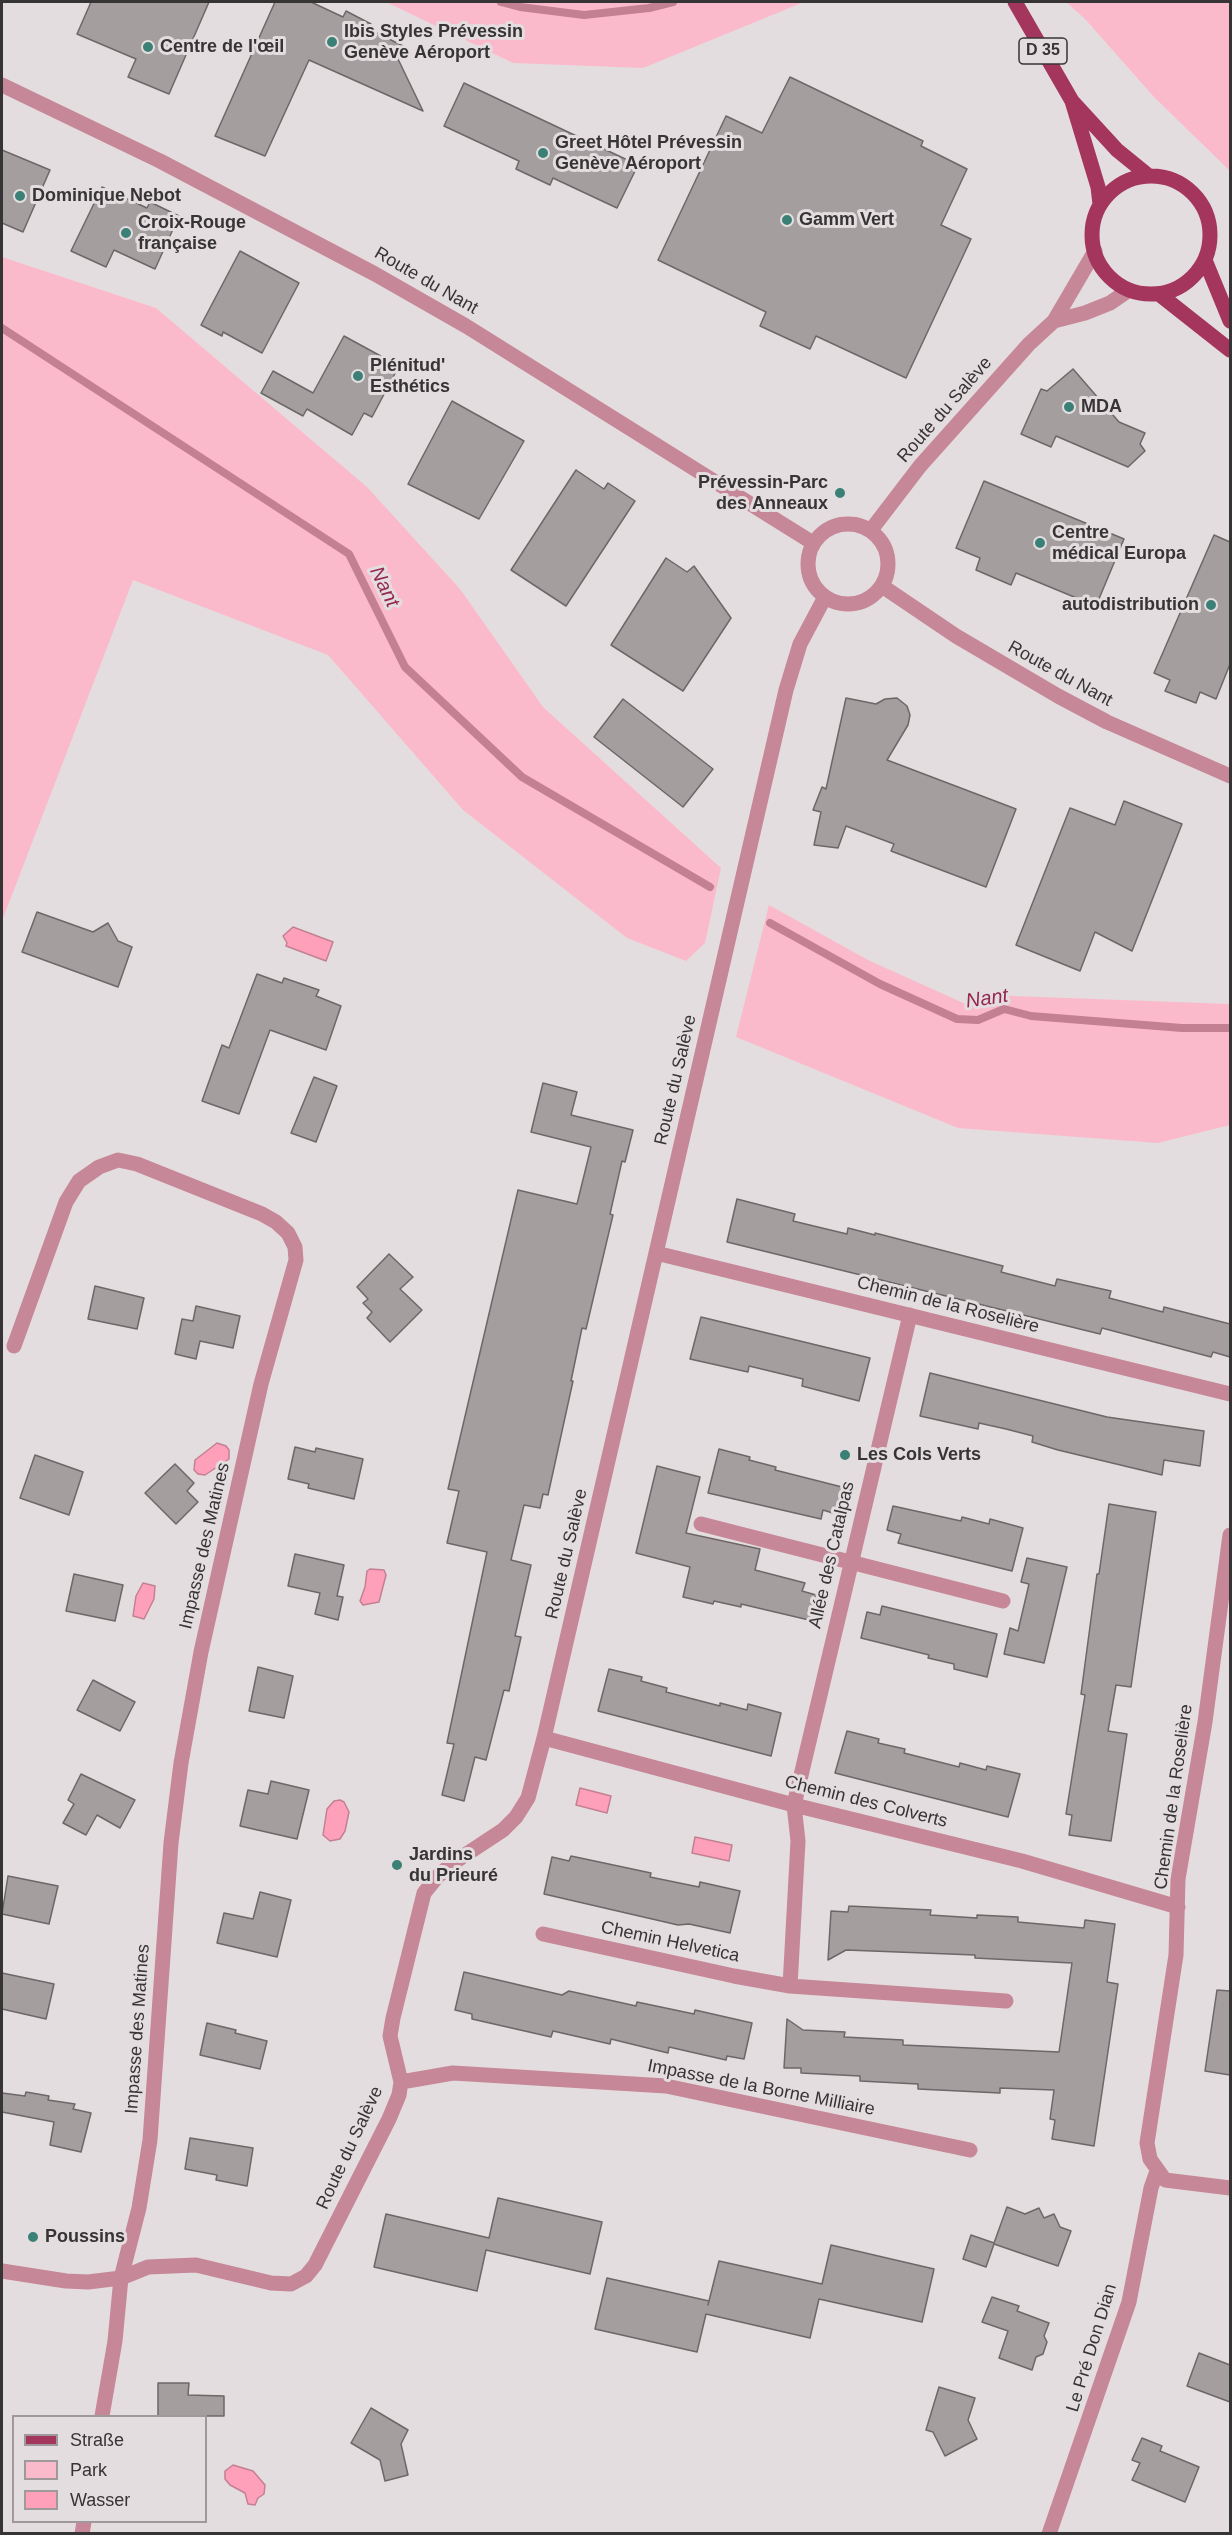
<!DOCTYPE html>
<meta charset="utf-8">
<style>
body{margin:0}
#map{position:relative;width:1232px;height:2535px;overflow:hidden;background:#e4dddf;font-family:Helvetica,sans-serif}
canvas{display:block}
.frame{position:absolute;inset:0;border:3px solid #373435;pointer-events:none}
.legend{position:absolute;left:12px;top:2415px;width:195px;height:108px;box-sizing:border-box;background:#e4dddf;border:2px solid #9f999b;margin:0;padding:8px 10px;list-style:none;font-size:18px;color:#373435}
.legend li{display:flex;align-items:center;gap:12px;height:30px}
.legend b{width:30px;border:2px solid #9f999b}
</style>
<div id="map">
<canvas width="1232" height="2535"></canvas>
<div class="frame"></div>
<ul class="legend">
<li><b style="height:8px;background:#a4355d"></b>Straße</li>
<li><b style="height:16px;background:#fbbacb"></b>Park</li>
<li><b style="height:16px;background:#ffa0ba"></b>Wasser</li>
</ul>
</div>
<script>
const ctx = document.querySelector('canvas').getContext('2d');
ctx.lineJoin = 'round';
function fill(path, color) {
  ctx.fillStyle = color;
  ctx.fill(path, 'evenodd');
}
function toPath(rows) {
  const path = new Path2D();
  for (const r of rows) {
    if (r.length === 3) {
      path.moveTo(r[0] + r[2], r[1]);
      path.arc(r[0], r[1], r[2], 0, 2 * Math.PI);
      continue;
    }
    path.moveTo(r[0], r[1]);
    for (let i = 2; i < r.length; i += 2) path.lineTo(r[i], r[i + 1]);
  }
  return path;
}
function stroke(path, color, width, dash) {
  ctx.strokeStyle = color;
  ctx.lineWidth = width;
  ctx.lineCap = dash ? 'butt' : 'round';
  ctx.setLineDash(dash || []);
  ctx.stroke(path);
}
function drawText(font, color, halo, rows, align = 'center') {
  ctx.font = font + ' Helvetica,sans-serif';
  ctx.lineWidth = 6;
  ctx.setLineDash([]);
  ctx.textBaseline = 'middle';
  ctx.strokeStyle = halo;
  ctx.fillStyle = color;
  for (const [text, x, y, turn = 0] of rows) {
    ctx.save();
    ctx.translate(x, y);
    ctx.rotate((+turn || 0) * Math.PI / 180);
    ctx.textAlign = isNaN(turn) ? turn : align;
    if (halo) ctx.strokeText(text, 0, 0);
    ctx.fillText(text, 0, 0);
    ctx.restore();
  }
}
const green = toPath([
 [386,2,804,2,643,68,513,63],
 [1066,2,1230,2,1230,171,1154,97,1085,19],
 [2,257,156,308,367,487,460,589,543,707,721,868,705,943,686,961,627,938,463,810,328,655,133,580,2,921],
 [769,905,868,960,970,1006,985,995,1230,1004,1230,1125,1158,1143,958,1128,736,1037]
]);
const water = toPath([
 [293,927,333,942,326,961,286,946,287,943,283,936,293,927],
 [217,1443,226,1446,229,1450,229,1459,205,1475,198,1474,194,1470,195,1460,217,1443],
 [370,1569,384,1570,386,1575,379,1602,363,1605,360,1601,365,1587,367,1571,370,1569],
 [143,1583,155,1586,154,1599,144,1619,133,1616,136,1596,143,1583],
 [580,1788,611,1796,607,1813,576,1805,580,1788],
 [340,1800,344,1802,349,1812,345,1831,340,1839,330,1841,323,1835,327,1809,334,1801,340,1800],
 [695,1837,732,1845,729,1861,692,1853,695,1837],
 [233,2465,253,2471,265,2485,264,2494,258,2498,255,2505,248,2504,245,2493,230,2485,225,2479,225,2471,233,2465]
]);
const stream = toPath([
 [501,2,520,7,584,15,649,8,673,2],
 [2,328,349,554,405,667,522,777,710,887],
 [770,923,880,984,957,1019,978,1020,1004,1009,1031,1016,1106,1022,1182,1028,1230,1028]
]);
const building = toPath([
 [91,2,209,2,169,94,128,77,136,59,77,34,91,2],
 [275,2,311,2,343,17,346,11,371,24,369,29,405,47,398,59,423,111,309,60,265,156,215,136,275,2],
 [790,77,923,141,921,146,967,169,941,225,971,239,906,378,816,336,810,349,760,326,766,312,658,260,726,116,762,133,790,77],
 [464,83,638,165,617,208,553,178,550,185,516,169,519,161,444,126,464,83],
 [2,150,50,170,23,232,2,223,2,150],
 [102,187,147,208,150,202,179,216,155,269,114,250,106,267,71,251,102,187],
 [240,251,299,283,262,353,223,332,222,336,201,325,240,251],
 [344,336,399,366,372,417,364,413,352,435,307,409,303,416,261,393,273,371,313,393,344,336],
 [1073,369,1119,422,1145,433,1140,444,1145,451,1128,467,1056,436,1051,447,1021,434,1041,389,1047,391,1073,369],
 [452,401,524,441,479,519,408,484,452,401],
 [576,470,604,489,608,483,635,501,566,606,511,570,576,470],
 [984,481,1124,539,1096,606,1016,573,1011,585,976,570,980,558,956,548,984,481],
 [1214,535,1230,542,1230,664,1216,699,1200,692,1196,703,1165,691,1170,680,1154,673,1214,535],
 [666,558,687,572,694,566,731,618,683,691,611,645,666,558],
 [846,698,876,704,885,699,897,698,907,706,910,715,908,725,887,760,1016,809,986,887,891,851,894,844,846,826,838,848,814,845,821,812,813,810,822,787,826,789,846,698],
 [623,699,713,769,683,807,594,737,623,699],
 [1124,801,1182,824,1132,951,1095,932,1080,971,1016,945,1070,808,1115,825,1124,801],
 [37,912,93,932,108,923,118,941,132,947,118,987,22,952,37,912],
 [257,974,282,983,284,978,319,990,316,996,341,1006,326,1050,270,1030,239,1114,202,1101,222,1045,229,1048,257,974],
 [314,1077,337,1086,316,1142,291,1133,314,1077],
 [543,1083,577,1092,571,1115,633,1130,625,1162,622,1161,610,1214,613,1215,586,1329,582,1328,571,1381,573,1381,548,1495,543,1494,540,1508,524,1505,511,1560,531,1565,515,1636,521,1637,509,1691,504,1690,486,1760,475,1757,464,1801,442,1795,454,1744,447,1743,487,1552,447,1543,459,1491,448,1489,518,1190,577,1204,591,1147,531,1132,543,1083],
 [737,1199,795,1214,793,1221,847,1234,848,1228,875,1235,875,1233,1003,1266,1001,1272,1055,1286,1057,1279,1111,1291,1109,1298,1163,1312,1164,1307,1230,1324,1230,1357,1213,1352,1211,1357,1102,1328,1100,1334,727,1242,737,1199],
 [389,1254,413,1277,400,1289,422,1310,390,1342,367,1318,372,1312,363,1303,368,1299,357,1287,389,1254],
 [95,1286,144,1298,137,1329,88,1319,95,1286],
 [196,1306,240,1316,233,1348,200,1341,196,1359,175,1354,182,1319,193,1321,196,1306],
 [701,1317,870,1358,859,1401,802,1386,803,1379,749,1366,748,1372,690,1359,701,1317],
 [930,1373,1107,1417,1204,1431,1200,1466,1164,1460,1162,1475,1058,1450,1032,1442,1033,1436,1006,1429,979,1423,978,1429,920,1416,930,1373],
 [295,1447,315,1452,316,1448,363,1459,354,1499,308,1488,309,1484,288,1479,295,1447],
 [719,1449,750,1457,749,1460,776,1467,775,1470,842,1487,836,1514,823,1510,821,1519,708,1493,719,1449],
 [35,1455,83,1472,69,1515,20,1498,35,1455],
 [175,1464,194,1483,187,1491,198,1502,176,1524,145,1493,175,1464],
 [657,1466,700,1477,686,1533,760,1549,755,1570,805,1583,802,1591,816,1595,809,1620,741,1604,741,1607,714,1601,713,1604,683,1597,690,1567,636,1553,657,1466],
 [1109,1504,1156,1512,1131,1687,1116,1685,1108,1731,1127,1734,1111,1841,1069,1835,1072,1815,1066,1814,1085,1695,1081,1694,1097,1574,1099,1574,1109,1504],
 [893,1506,961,1521,962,1517,989,1524,990,1519,1023,1528,1012,1571,898,1543,901,1534,887,1530,893,1506],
 [295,1554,344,1565,337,1596,343,1597,338,1620,315,1614,320,1593,288,1586,295,1554],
 [1027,1558,1067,1567,1044,1663,1004,1654,1010,1628,1018,1631,1029,1584,1021,1582,1027,1558],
 [74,1574,123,1585,115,1621,66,1611,74,1574],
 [882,1606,997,1634,987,1677,954,1669,954,1664,928,1658,929,1655,861,1638,867,1612,880,1615,882,1606],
 [258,1667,293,1676,284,1718,249,1711,258,1667],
 [609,1669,642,1677,641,1681,667,1688,666,1692,720,1706,720,1703,747,1710,748,1704,781,1713,771,1756,598,1711,609,1669],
 [93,1680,135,1702,120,1731,77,1710,93,1680],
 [847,1731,879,1739,878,1743,905,1749,904,1753,959,1767,960,1763,986,1770,987,1766,1020,1774,1008,1817,835,1773,847,1731],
 [81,1774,135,1800,120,1828,97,1815,86,1835,63,1823,74,1804,68,1800,81,1774],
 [271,1781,309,1790,297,1839,240,1826,248,1790,268,1794,271,1781],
 [571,1856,651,1873,650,1877,699,1887,700,1882,740,1891,730,1933,689,1924,678,1925,544,1894,552,1857,569,1861,571,1856],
 [8,1876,58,1886,49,1924,2,1914,8,1876],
 [260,1892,291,1900,277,1957,217,1943,224,1913,253,1919,260,1892],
 [849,1906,931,1910,930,1915,977,1918,977,1915,1018,1917,1018,1922,1084,1928,1085,1920,1115,1924,1107,1982,1118,1984,1094,2146,1052,2139,1055,2120,1050,2119,1054,2090,1000,2088,1000,2093,918,2089,918,2084,860,2081,860,2076,801,2073,801,2068,784,2068,787,2019,803,2030,845,2032,844,2037,903,2040,903,2045,1059,2052,1072,1963,975,1958,975,1955,846,1950,828,1960,831,1911,848,1912,849,1906],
 [464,1972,562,1995,569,1991,636,2006,637,2002,694,2014,695,2010,752,2023,744,2059,727,2056,726,2060,669,2047,668,2053,611,2039,610,2044,553,2031,551,2037,472,2019,472,2014,455,2010,464,1972],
 [2,1973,54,1984,46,2019,2,2009,2,1973],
 [1217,1990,1230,1991,1230,2075,1205,2071,1217,1990],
 [207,2023,236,2030,235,2033,267,2041,260,2069,200,2055,207,2023],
 [26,2092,49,2096,48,2100,75,2104,73,2109,91,2113,81,2152,50,2145,54,2122,2,2112,2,2093,25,2096,26,2092],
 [190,2138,253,2148,247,2186,216,2180,217,2175,185,2169,190,2138],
 [498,2198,602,2222,590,2274,486,2250,477,2291,374,2267,386,2214,489,2238,498,2198],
 [1007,2207,1025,2214,1039,2208,1044,2218,1054,2214,1060,2227,1071,2231,1058,2266,994,2244,986,2267,963,2259,971,2235,994,2243,1007,2207],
 [831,2245,934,2269,922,2322,819,2299,810,2338,706,2314,697,2352,595,2329,607,2278,709,2301,708,2305,719,2261,822,2284,831,2245],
 [992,2297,1019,2306,1017,2311,1049,2323,1044,2336,1047,2342,1043,2354,1036,2357,1032,2370,999,2358,1008,2331,982,2322,992,2297],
 [1199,2353,1230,2365,1230,2402,1187,2386,1199,2353],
 [158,2383,189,2383,188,2395,224,2396,224,2416,158,2416,158,2383],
 [939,2387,975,2398,968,2420,977,2439,945,2456,933,2432,926,2430,939,2387],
 [371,2408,408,2430,401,2444,408,2475,385,2481,380,2460,351,2443,371,2408],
 [1142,2438,1162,2446,1160,2451,1199,2467,1185,2502,1132,2480,1140,2463,1132,2460,1142,2438]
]);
const street = toPath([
 [2,85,160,161,375,274,466,326,813,543],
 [1054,321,1085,313,1110,303,1129,290],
 [848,564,40],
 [871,530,920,466,1029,344,1054,321,1095,251],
 [882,586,956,636,1058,696,1107,722,1230,776],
 [656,1253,1230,1394],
 [14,1346,66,1202,79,1181,99,1167,118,1160,137,1164,262,1214,276,1222,288,1233,295,1247,296,1260,261,1384,201,1652,181,1763,171,1843,150,2140,139,2208,121,2278,115,2341,102,2416],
 [701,1524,1003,1601],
 [1230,1535,1205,1722,1178,1879,1176,1955,1147,2143,1150,2159,1165,2180,1230,2188],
 [544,1738,794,1805,1022,1861,1178,1907],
 [543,1934,734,1976,790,1986,1006,2001],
 [790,1986,798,1841,794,1805,910,1315],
 [401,2082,453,2073,666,2086,970,2150],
 [2,2271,66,2281,88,2282,121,2278,148,2267,196,2265,271,2283,291,2284,306,2276,315,2265,389,2119,399,2095,401,2082,390,2036,393,2018,424,1893,438,1876,453,1863,503,1830,516,1817,528,1798,544,1738,786,690,800,644,825,597],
 [82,2534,84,2522],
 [1049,2534,1129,2302,1151,2188,1157,2171]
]);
const primary = toPath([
 [1015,2,1072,101,1098,187,1100,204],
 [1072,101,1117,150,1149,176],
 [1151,235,59],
 [1205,260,1230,321],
 [1159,294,1230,350]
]);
const markers = [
 [332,42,6,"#3b8076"],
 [148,47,6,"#3b8076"],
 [543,153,6,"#3b8076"],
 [20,196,6,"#3b8076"],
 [787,220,6,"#3b8076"],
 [126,233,6,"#3b8076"],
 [358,376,6,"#3b8076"],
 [1069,407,6,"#3b8076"],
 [840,493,6,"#3b8076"],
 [1040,543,6,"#3b8076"],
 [1211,605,6,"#3b8076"],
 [845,1455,6,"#3b8076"],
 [397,1865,6,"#3b8076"],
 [33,2237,6,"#3b8076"]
];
const shields = [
 [1043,51,48]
];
const shieldNames = [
 ["D 35",1043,51]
];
const poiNames = [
 ["Ibis Styles Prévessin",344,32],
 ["Genève Aéroport",344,53],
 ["Centre de l'œil",160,47],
 ["Greet Hôtel Prévessin",555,143],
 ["Genève Aéroport",555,164],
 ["Dominique Nebot",32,196],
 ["Gamm Vert",799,220],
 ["Croix-Rouge",138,223],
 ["française",138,244],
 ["Plénitud'",370,366],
 ["Esthétics",370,387],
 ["MDA",1081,407],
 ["Prévessin-Parc",828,483,"right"],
 ["des Anneaux",828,504,"right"],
 ["Centre",1052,533],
 ["médical Europa",1052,554],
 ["autodistribution",1199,605,"right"],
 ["Les Cols Verts",857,1455],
 ["Jardins",409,1855],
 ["du Prieuré",409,1876],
 ["Poussins",45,2237]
];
const streetNames = [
 ["Route du Nant",426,281,30],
 ["Route du Salève",945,410,-49],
 ["Route du Nant",1060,674,29],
 ["Route du Salève",676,1080,-77],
 ["Chemin de la Roselière",948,1305,14],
 ["Impasse des Matines",205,1546,-77],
 ["Route du Salève",567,1554,-77],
 ["Allée des Catalpas",832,1555,-77],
 ["Chemin de la Roselière",1174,1797,-82],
 ["Chemin des Colverts",866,1802,14],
 ["Chemin Helvetica",670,1942,12],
 ["Impasse des Matines",138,2029,-86],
 ["Impasse de la Borne Milliaire",761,2088,11],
 ["Route du Salève",350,2148,-65],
 ["Le Pré Don Dian",1092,2348,-73]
];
const waterNames = [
 ["Nant",384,587,64],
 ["Nant",987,999,-8]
];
fill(green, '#fbbacb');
fill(water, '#ffa0ba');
stroke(water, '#c38092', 1.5);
stroke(stream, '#c38092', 8);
fill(building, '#a49e9f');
stroke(building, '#6d6768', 1.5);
stroke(street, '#c68798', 15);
stroke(primary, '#a4355d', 15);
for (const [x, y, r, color] of markers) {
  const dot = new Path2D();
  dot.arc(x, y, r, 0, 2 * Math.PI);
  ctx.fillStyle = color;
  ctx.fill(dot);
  stroke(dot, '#e4dddf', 2);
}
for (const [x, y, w] of shields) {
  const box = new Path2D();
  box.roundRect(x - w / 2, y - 13, w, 26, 4.5);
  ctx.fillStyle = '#e4dddf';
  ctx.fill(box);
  stroke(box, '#373435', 1.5);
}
drawText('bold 16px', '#373435', null, shieldNames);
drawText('bold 18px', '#373435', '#e4dddf', poiNames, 'left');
drawText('18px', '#373435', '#e4dddf', streetNames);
drawText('italic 20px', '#942851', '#e4dddf', waterNames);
</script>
